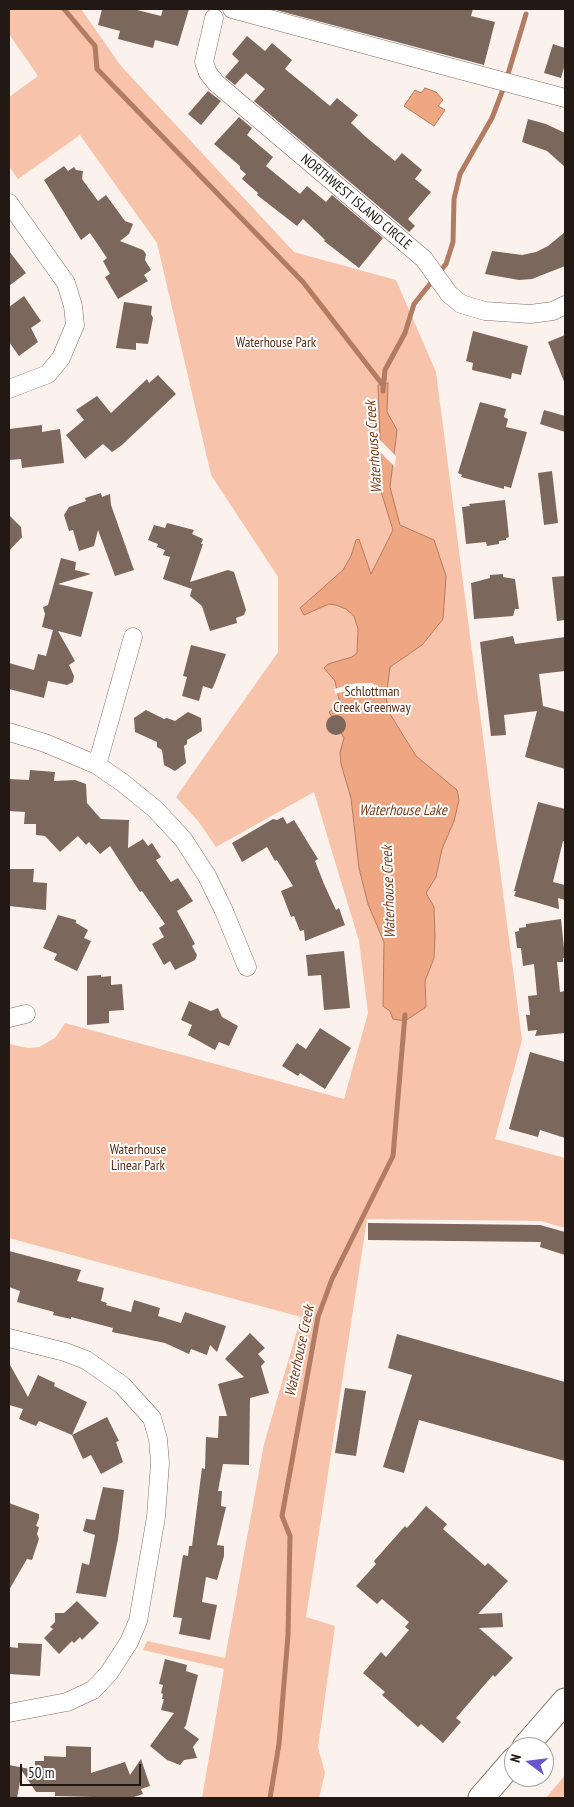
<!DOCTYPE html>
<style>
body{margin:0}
#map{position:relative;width:574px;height:1807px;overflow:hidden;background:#fcf2ed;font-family:"PT Sans Narrow",sans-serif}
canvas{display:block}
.frame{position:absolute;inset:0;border:10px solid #221915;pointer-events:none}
.north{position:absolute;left:504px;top:1737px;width:50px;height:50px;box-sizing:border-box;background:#fff;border:1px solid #a7a3a1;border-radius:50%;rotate:285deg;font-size:14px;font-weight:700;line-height:20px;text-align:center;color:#221915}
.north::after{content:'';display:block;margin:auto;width:18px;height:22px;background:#6756d0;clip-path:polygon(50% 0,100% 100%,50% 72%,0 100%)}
.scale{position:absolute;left:20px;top:1764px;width:121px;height:22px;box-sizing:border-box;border:2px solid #221915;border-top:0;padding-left:6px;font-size:15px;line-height:18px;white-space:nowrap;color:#221915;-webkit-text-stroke:4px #fff;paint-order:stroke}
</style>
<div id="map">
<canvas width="574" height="1807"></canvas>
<div class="frame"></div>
<div class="north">N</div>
<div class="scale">50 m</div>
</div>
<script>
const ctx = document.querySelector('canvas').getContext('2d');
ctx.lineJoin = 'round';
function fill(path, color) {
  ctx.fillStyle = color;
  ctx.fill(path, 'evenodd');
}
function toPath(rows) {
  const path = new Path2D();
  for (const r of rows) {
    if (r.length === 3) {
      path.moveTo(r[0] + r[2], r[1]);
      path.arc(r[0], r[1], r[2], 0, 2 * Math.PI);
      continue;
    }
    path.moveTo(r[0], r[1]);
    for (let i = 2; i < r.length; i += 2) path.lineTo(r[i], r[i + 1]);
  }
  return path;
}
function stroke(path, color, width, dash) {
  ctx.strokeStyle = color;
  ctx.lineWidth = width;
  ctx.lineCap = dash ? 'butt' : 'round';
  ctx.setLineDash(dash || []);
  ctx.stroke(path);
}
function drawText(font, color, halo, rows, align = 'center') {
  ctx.font = font + ' "PT Sans Narrow",sans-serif';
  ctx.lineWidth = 4;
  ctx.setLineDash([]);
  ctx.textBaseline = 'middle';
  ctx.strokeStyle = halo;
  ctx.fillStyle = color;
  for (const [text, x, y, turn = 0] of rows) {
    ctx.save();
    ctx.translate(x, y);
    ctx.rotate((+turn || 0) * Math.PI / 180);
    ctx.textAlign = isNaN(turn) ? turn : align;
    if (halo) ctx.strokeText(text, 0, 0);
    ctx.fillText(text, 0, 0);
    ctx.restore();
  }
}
const green = toPath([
 [9,9,81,9,121,66,294,252,396,280,436,372,522,1040,495,1139,565,1158,565,1228,541,1221,367,1219,306,1617,335,1626,318,1747,325,1773,319,1798,202,1798,224,1669,143,1650,147,1641,225,1658,264,1444,301,1317,9,1238,9,1044,28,1048,39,1047,55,1038,65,1023,344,1099,368,1013,359,941,314,792,216,847,198,821,176,797,278,652,278,577,211,475,157,243,80,135,18,179,9,166,9,97,38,76,9,34],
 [565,1775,565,1798,545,1798,546,1798]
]);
const water = toPath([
 [425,88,436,92,443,100,438,106,445,110,434,126,404,106,415,90,421,93,425,88],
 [388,383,387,412,397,430,390,487,400,525,434,540,446,576,443,619,422,645,390,667,386,698,390,714,416,756,457,790,459,800,454,821,442,849,436,877,426,893,434,907,435,937,434,958,425,981,426,1007,405,1021,393,1019,390,1011,383,1006,384,942,368,904,359,868,351,798,341,764,340,753,344,738,329,712,340,704,335,681,324,668,328,664,352,657,357,653,358,629,354,616,346,609,336,605,329,604,304,615,300,608,343,570,351,556,356,540,359,539,371,574,393,530,379,485,381,464,378,385,388,383]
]);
const pier = toPath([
 [377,437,396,456,395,467,378,450],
 [356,683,372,683,380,689,390,690,389,694,378,693,370,688,356,688,335,694,334,689]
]);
const stream = toPath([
 [64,9,95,46,97,69,303,282,382,384],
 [383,391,385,370,405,333,414,304,446,264,453,242,454,199,460,174,492,118,505,84,526,14],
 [270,1798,279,1744,288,1635,290,1536,282,1516,318,1317,332,1279,393,1156,405,1015]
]);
const building = toPath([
 [102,9,133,9,161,16,163,9,189,9,178,46,155,40,153,48,118,39,120,31,98,25],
 [272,9,473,9,471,16,495,22,484,65],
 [247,36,265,51,272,43,292,60,285,69,312,91,330,106,337,98,358,115,351,123,366,137,395,161,402,153,422,170,415,179,431,192,408,219,415,226,409,232,254,101,265,89,246,73,235,85,225,77,239,61,232,54],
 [553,44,565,48,565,64,561,78,544,73],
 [208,91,221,101,201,125,188,114],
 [239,117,252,128,247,135,273,157,266,166,300,194,307,186,326,202,332,195,383,238,359,268,324,241,325,240,321,236,303,219,297,226,257,195,258,193,242,179,246,174,240,169,240,166,214,144],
 [528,119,546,124,565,133,565,167,547,151,522,142],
 [64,166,68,171,74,167,76,170,83,171,82,179,98,201,106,195,125,221,133,224,129,234,120,241,143,250,146,254,145,260,151,270,144,275,148,281,118,299,105,277,110,274,103,261,107,258,90,233,81,240,44,180],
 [565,232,565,266,532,279,519,280,485,274,492,251,522,255,536,252,548,246],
 [9,251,26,273,9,286],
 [24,296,41,321,31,328,38,342,19,356,9,342,9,307],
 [124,302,152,306,151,314,153,318,148,344,136,343,136,350,116,348],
 [473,331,528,346,521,375,512,373,511,379,472,370,473,363,466,361],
 [565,335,565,384,548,342],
 [158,375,176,394,122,445,112,452,103,444,85,459,66,435,84,420,76,410,97,396,111,413,147,379,149,383],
 [480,402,506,409,504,417,508,419,506,427,527,432,511,488,504,486,504,489,461,477,462,475,458,473],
 [544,410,565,416,565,432,540,424],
 [42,425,42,432,60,429,64,463,22,468,21,459,9,460,9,429],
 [552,471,558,523,544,525,538,473],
 [101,493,102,497,110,494,111,505,134,570,115,576,98,530,94,546,79,551,73,530,69,531,64,515,69,507,86,501,85,498],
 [505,500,509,537,506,538,506,540,499,541,499,544,487,546,486,542,466,544,462,507,470,506,469,504],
 [9,515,21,527,22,537,9,551],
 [167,523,194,530,192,534,203,539,201,544,203,544,190,582,228,570,234,572,246,610,244,615,236,618,237,623,210,631,202,606,190,596,192,589,163,579,170,557,163,555,165,550,157,547,158,544,148,540,154,525,165,528],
 [61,558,76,562,75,570,91,574,58,584,93,592,81,637,58,631,75,661,69,665,74,676,73,682,67,685,48,681,44,698,9,689,9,663,34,670,38,654,46,656,53,630,42,627,45,614,43,607,48,605],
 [503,574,503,577,515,579,519,609,515,609,513,616,474,619,471,583,490,578,490,575],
 [565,576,565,620,557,621,552,577],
 [513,636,515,644,565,637,565,671,539,674,543,706,565,712,565,769,525,757,537,711,504,715,506,735,491,736,480,642],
 [191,645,226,654,215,683,212,689,203,686,199,701,182,696,187,677,183,676],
 [146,710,164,719,167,718,175,721,188,712,201,718,202,731,187,740,187,744,184,746,186,763,175,771,164,765,162,750,157,747,157,742,135,732,134,718],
 [336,725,10],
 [30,770,55,772,54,781,75,780,86,784,87,803,101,819,129,820,128,848,143,839,148,846,152,843,161,857,156,860,171,882,178,878,193,901,177,911,195,944,192,946,197,955,195,960,175,970,170,961,164,965,152,944,164,937,159,928,165,924,142,891,140,892,110,846,100,854,89,842,86,845,78,836,60,852,45,836,36,835,36,824,24,824,25,812,9,811,9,779,29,780],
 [538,802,565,809,565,842,563,841,553,882,565,885,565,900,558,898,559,909,514,896,516,891,514,891],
 [283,817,287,824,294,820,318,859,315,861,324,884,336,910,339,908,345,925,305,941,304,930,300,931,294,916,291,917,281,891,293,886,277,860,275,861,267,847,242,862,232,843,273,819,277,820],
 [9,869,34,869,33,882,47,883,46,910,9,906],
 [58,915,76,920,76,923,88,930,84,938,91,941,77,971,54,960,57,954,43,948],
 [561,919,565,958,563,958,563,962,557,962,560,992,565,991,565,1033,535,1036,537,1030,528,1031,526,1015,530,1015,528,996,537,995,534,964,523,966,521,948,517,948,515,932,519,931,519,928,526,927,526,924],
 [344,951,350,1008,324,1010,321,975,308,976,306,955],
 [101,975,101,977,111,976,111,985,122,984,124,1010,109,1011,109,1023,87,1025,87,976],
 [189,1001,211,1011,218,1008,222,1017,238,1026,229,1046,219,1042,215,1050,188,1035,192,1025,181,1020],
 [320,1028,351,1048,325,1089,300,1073,298,1076,282,1066,297,1043,306,1049],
 [530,1052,565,1062,565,1138,540,1130,538,1137,509,1129],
 [368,1223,540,1225,565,1232,565,1255,540,1247,541,1242,368,1240],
 [9,1251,81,1270,77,1281,104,1288,101,1301,107,1303,106,1305,131,1312,134,1300,160,1308,158,1316,181,1323,185,1312,226,1326,217,1352,210,1345,207,1355,191,1349,189,1354,165,1343,112,1332,113,1328,71,1317,71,1319,53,1315,54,1312,17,1302,20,1291,9,1287],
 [250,1333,265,1348,258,1354,265,1362,261,1366,269,1393,250,1398,249,1465,223,1464,218,1491,222,1491,221,1506,226,1507,217,1545,224,1546,224,1556,217,1580,206,1577,202,1602,217,1605,210,1640,179,1634,182,1618,173,1617,183,1555,188,1556,189,1546,192,1546,202,1468,205,1469,206,1437,218,1438,219,1416,227,1416,218,1384,244,1377,225,1359],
 [397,1334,565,1382,565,1461,419,1420,404,1473,383,1467,412,1375,388,1368],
 [9,1363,28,1397,38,1375,55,1383,54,1386,87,1402,72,1435,107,1417,119,1441,116,1442,123,1462,101,1474,91,1455,83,1459,72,1435,39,1421,36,1426,19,1419,23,1409,9,1405],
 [345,1388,366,1391,356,1456,335,1453],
 [103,1487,124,1490,118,1539,106,1597,76,1593,82,1563,89,1565,95,1535,83,1531,86,1519,95,1520],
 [9,1503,39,1514,39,1518,36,1526,39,1527,37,1534,39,1539,32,1560,27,1559,9,1590],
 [426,1506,447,1524,443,1529,485,1566,488,1563,508,1581,478,1614,502,1613,503,1627,479,1628,513,1658,495,1677,493,1675,456,1718,461,1722,443,1743,421,1724,418,1727,382,1695,385,1692,363,1673,381,1652,386,1657,409,1630,405,1627,409,1622,382,1599,377,1604,356,1586,376,1564,374,1561,405,1526,407,1528],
 [77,1601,99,1623,82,1640,80,1637,74,1643,72,1641,59,1654,44,1638,53,1629,50,1627,55,1622,55,1613,64,1613],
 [18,1643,42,1644,40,1676,9,1674,10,1647,18,1648],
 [165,1659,187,1665,186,1671,198,1675,186,1725,184,1728,199,1739,193,1747,197,1758,184,1760,180,1765,167,1760,150,1746,174,1713,161,1710,164,1699,162,1699,163,1694,161,1693,163,1685,159,1684],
 [66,1746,91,1747,91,1773,125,1762,130,1775,141,1759,150,1786,141,1789,143,1794,131,1798,55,1796,55,1792,36,1792,22,1771,17,1798,9,1798,9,1765,35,1770,35,1761,44,1761,44,1756,66,1757]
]);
const minor = toPath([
 [232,9,565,98],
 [214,18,204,62,208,73,216,83,424,259,449,294,461,304,485,311,530,314,553,311,565,305],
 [9,203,66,283,73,306,75,325,61,358,48,374,9,389],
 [9,732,45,743,97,765,123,783,155,809,183,839,207,876,224,911,247,967],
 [97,765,133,637],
 [9,1018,26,1014],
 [9,1338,65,1352,86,1360,122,1385,152,1418,158,1439,160,1463,156,1517,138,1621,129,1642,109,1673,93,1690,67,1702,9,1713]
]);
const secondary = toPath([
 [525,1747,565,1701],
 [481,1798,514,1760]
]);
const streetNames = [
 ["NORTHWEST ISLAND CIRCLE",356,202,40]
];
const parkNames = [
 ["Waterhouse Park",276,343],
 ["Schlottman",372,692],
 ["Creek Greenway",372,708],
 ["Waterhouse",138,1150],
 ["Linear Park",138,1166]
];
const waterNames = [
 ["Waterhouse Creek",374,447,-94],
 ["Waterhouse Lake",403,811],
 ["Waterhouse Creek",389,892,-92],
 ["Waterhouse Creek",300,1351,-78]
];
fill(green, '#f7c3aa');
fill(water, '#efa783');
stroke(water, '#b27c62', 1);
fill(pier, '#fcf2ed');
stroke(stream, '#b27c62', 5);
fill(building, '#7c675d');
stroke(minor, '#826d63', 19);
stroke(secondary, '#826d63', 27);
stroke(minor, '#fff', 18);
stroke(secondary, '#fff', 25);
drawText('14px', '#221915', '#fff', streetNames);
drawText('14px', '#5c2d14', '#fff', parkNames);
drawText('italic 15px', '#7d3c17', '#fff', waterNames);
</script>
